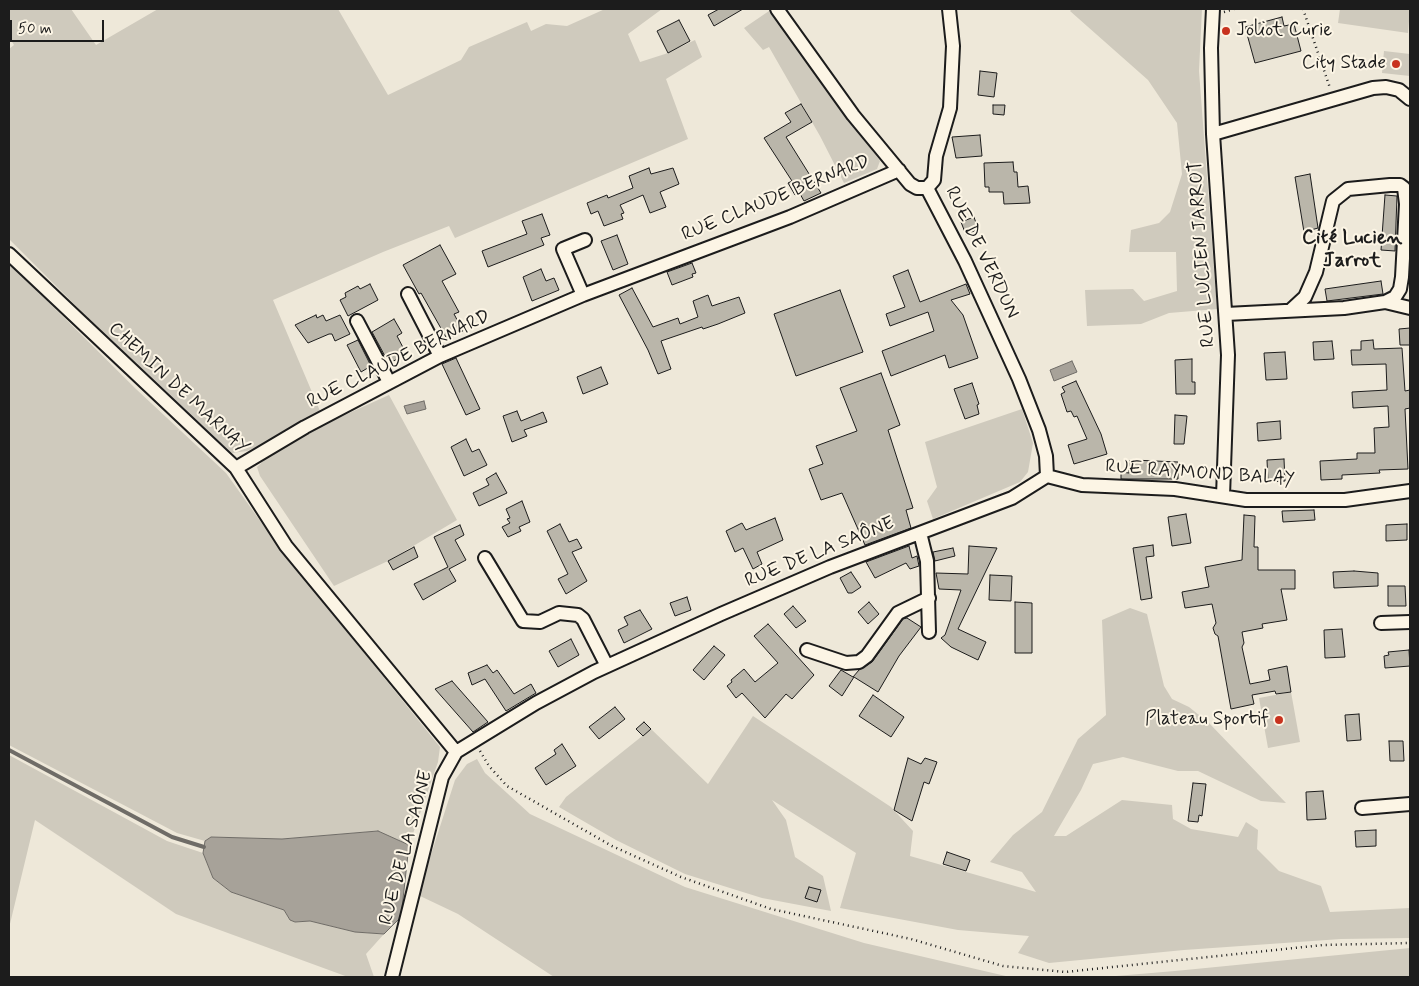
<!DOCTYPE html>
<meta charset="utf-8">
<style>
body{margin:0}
#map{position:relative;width:1419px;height:986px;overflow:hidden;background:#eee8d9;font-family:Mynerve,sans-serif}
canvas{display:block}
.frame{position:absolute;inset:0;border:10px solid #1c1c1c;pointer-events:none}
.scale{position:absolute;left:10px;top:20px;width:94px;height:22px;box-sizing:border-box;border:2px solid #1c1c1c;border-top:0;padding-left:6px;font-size:15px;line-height:18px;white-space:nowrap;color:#1c1c1c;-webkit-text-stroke:4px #fcf5e5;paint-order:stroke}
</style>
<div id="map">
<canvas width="1419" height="986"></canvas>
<div class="frame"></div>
<div class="scale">50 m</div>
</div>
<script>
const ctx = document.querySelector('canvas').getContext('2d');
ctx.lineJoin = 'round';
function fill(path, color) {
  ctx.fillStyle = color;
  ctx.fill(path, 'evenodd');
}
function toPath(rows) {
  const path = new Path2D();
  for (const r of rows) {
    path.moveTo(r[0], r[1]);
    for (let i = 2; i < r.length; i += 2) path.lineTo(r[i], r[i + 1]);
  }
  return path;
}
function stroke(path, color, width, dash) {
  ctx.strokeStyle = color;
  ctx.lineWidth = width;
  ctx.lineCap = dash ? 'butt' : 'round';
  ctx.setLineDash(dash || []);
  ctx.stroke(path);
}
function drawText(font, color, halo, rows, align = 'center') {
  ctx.font = font + ' Mynerve,sans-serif';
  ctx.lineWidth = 4;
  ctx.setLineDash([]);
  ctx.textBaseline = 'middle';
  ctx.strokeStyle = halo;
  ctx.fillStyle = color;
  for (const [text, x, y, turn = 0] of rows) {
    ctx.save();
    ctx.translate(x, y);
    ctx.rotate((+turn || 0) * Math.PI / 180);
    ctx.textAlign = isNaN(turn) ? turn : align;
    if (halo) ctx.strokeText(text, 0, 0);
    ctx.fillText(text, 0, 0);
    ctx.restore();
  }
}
const green = toPath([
 [9,9,71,9,96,45,158,9,338,9,388,95,461,60,469,47,527,22,531,31,546,24,567,26,605,9,662,9,628,34,640,62,665,54,695,40,702,57,666,79,688,139,455,238,449,226,383,252,273,300,320,411,266,443,247,451,232,453,158,388,9,239,9,49,14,45,9,37],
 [1072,9,1202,9,1199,71,1217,309,1169,313,1141,324,1087,326,1085,290,1133,289,1144,301,1177,291,1176,252,1129,252,1131,230,1159,223,1170,212,1182,174,1177,123,1148,80,1070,11],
 [1340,9,1410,9,1408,33,1338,23],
 [769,11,880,161,877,169,844,183,820,136,769,47,763,50,744,28],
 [1384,51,1410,54,1410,76,1382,73],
 [9,263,136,389,226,473,281,550,440,747,438,762,409,845,377,831,282,839,211,837,205,841,177,833,9,745],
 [389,395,457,520,388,561,334,586,260,476,257,467,267,457,283,447,336,419],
 [1022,409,1033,443,1028,472,1020,482,933,519,927,501,937,487,925,442],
 [1130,608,1147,614,1164,686,1172,699,1189,707,1209,723,1286,803,1261,801,1198,771,1178,771,1123,757,1093,764,1081,790,1054,836,1066,836,1122,800,1172,805,1173,819,1191,829,1238,837,1246,822,1258,830,1257,849,1279,871,1321,886,1330,912,1410,908,1410,938,1341,939,1184,950,1049,963,1018,953,1029,936,958,930,840,908,856,853,772,800,786,820,795,857,823,876,831,911,762,898,685,874,616,840,559,807,566,797,651,729,708,784,753,716,891,807,913,831,910,856,1036,892,1022,872,990,862,1013,835,1042,812,1078,739,1106,715,1102,620],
 [1291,692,1300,742,1268,748,1259,698],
 [9,755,167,841,203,853,213,878,231,892,284,910,290,920,295,922,310,921,355,932,384,934,366,954,374,977,348,977,176,914,35,820,9,928],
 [477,759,485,773,530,814,685,887,864,943,1010,977,554,977,458,914,418,895,455,780,467,764],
 [1410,948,1410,977,1104,977,1175,971]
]);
const water = toPath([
 [1072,361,1077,372,1054,381,1050,370,1072,361],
 [424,401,426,409,407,414,404,406,424,401],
 [378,831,409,845,401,917,384,934,355,932,310,921,295,922,290,920,284,910,231,892,213,878,203,853,205,841,211,837,282,839,378,831]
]);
const stream = toPath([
 [9,750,172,837,204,847]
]);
const building = toPath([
 [719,9,743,9,714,26,708,15,719,9],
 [1282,17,1284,26,1294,24,1301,51,1255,63,1245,27,1282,17],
 [679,20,690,41,668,53,657,31,679,20],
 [980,71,997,73,994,97,978,95,980,71],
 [801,104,812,122,786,137,821,193,804,201,799,192,795,195,788,183,792,181,764,138,791,122,785,113,801,104],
 [993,105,1005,105,1004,115,993,114,993,105],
 [980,135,982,156,956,158,952,137,980,135],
 [1013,162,1014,172,1017,172,1018,187,1028,186,1030,203,1004,204,1003,192,989,192,989,187,985,187,984,163,1013,162],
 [649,168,651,174,673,168,679,184,660,192,666,207,650,213,643,195,620,205,624,213,621,214,623,219,604,226,598,211,591,214,587,203,607,195,608,198,633,188,629,176,649,168],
 [1310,174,1318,228,1304,232,1295,177,1310,174],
 [1385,195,1397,196,1395,251,1381,250,1385,195],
 [542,214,550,235,541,238,544,245,488,267,482,251,527,234,522,221,542,214],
 [974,217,978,229,966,235,961,222,974,217],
 [617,235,628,264,613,270,601,241,617,235],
 [440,245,456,274,442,281,459,312,454,314,463,331,447,339,421,293,419,294,403,265,440,245],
 [692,263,696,273,692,274,693,277,672,285,667,272,692,263],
 [541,269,546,281,554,278,559,290,532,301,523,277,541,269],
 [908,270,920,302,966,284,970,294,951,300,963,315,978,358,949,368,945,355,891,376,882,351,934,331,928,312,890,326,886,314,905,307,893,276,908,270],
 [1381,281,1383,294,1327,301,1325,289,1381,281],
 [370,284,378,300,348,316,340,300,346,297,345,293,358,286,360,289,370,284],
 [632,288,653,327,678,318,680,324,698,317,693,301,708,295,712,306,739,297,745,313,718,324,703,329,702,327,661,341,671,369,658,374,648,350,619,295,632,288],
 [840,290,863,352,796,376,774,314,840,290],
 [316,315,317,318,323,315,326,321,340,315,350,334,335,341,332,334,329,334,308,343,295,325,316,315],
 [394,319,402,333,397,336,407,355,391,362,388,356,386,358,372,332,394,319],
 [1410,328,1410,345,1400,345,1399,329,1410,328],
 [358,340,371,366,361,372,347,345,358,340],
 [1373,340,1374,349,1402,348,1405,391,1410,390,1410,408,1405,409,1408,469,1379,470,1380,473,1342,475,1342,479,1321,480,1320,461,1357,459,1357,453,1375,453,1374,428,1389,427,1388,406,1353,408,1352,392,1387,390,1386,364,1352,365,1351,350,1361,350,1361,341,1373,340],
 [1332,341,1334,359,1314,360,1313,342,1332,341],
 [1285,352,1287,379,1266,380,1264,353,1285,352],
 [456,358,480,409,466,415,442,364,456,358],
 [1192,359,1192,382,1195,382,1195,394,1176,394,1175,360,1192,359],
 [601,367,608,384,583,394,577,377,601,367],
 [881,373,900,425,888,430,913,508,906,510,911,528,865,545,842,493,821,500,809,469,823,464,816,446,857,431,840,388,881,373],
 [1076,381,1101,434,1107,454,1074,464,1068,445,1087,439,1077,416,1074,417,1071,411,1067,412,1061,394,1065,392,1062,387,1076,381],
 [972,383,979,404,977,405,979,414,965,419,954,389,972,383],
 [517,411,521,421,543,412,547,422,524,430,527,436,512,442,503,416,517,411],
 [1175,415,1187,416,1184,444,1174,444,1175,415],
 [1280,421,1281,439,1258,441,1257,423,1280,421],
 [466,439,472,452,479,449,487,465,464,476,451,447,466,439],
 [1284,459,1285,481,1268,482,1267,460,1284,459],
 [1133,460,1178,462,1178,479,1121,479,1121,472,1129,473,1129,461,1133,460],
 [496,473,507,493,479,506,473,493,489,485,486,479,496,473],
 [522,501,530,522,519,527,521,531,508,537,502,527,510,523,507,519,510,518,506,509,522,501],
 [1314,510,1315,520,1283,522,1282,511,1314,510],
 [1186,514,1191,543,1172,546,1168,517,1186,514],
 [1244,515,1255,516,1254,547,1258,547,1258,570,1295,570,1295,589,1281,589,1287,620,1262,624,1263,628,1242,632,1244,643,1242,647,1250,684,1270,680,1268,670,1287,666,1291,692,1276,694,1275,691,1252,695,1254,704,1231,709,1218,636,1215,634,1213,628,1216,623,1212,604,1185,608,1182,592,1209,587,1205,567,1242,560,1244,515],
 [775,518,783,540,757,552,762,564,753,569,743,548,735,552,726,531,742,523,746,530,775,518],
 [560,524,569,542,577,539,582,548,572,552,587,581,566,594,558,579,568,574,547,531,560,524],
 [1407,524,1407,540,1386,541,1386,525,1407,524],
 [460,525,464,535,455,540,466,560,449,569,456,581,423,600,414,584,448,567,434,537,460,525],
 [1153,545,1154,556,1146,557,1152,598,1141,600,1133,548,1153,545],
 [909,546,912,558,917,556,919,566,910,569,906,563,875,578,866,562,909,546],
 [969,546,997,548,958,629,986,642,978,660,951,647,941,638,945,635,961,590,939,589,936,573,968,574,969,546],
 [414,547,418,557,393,570,388,561,414,547],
 [953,548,955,556,935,561,933,552,953,548],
 [1354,571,1378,573,1378,586,1334,588,1333,572,1354,571],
 [851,572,861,587,852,593,848,593,840,578,851,572],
 [990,575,1012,576,1011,601,989,600,990,575],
 [1388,586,1405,586,1406,606,1388,606,1388,586],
 [687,597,691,610,675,616,670,603,687,597],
 [869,602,879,614,868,624,858,612,869,602],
 [1015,602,1032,603,1032,653,1015,653,1015,602],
 [793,606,806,621,796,628,784,614,793,606],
 [640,610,652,629,624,643,618,630,628,625,624,617,640,610],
 [907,618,921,627,899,656,878,692,854,677,842,696,829,686,841,670,853,677,859,670,872,662,903,619,907,618],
 [768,624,814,675,792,699,786,694,765,718,742,693,736,698,727,686,732,682,731,680,744,669,755,682,778,663,754,636,768,624],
 [1342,629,1345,657,1325,658,1324,630,1342,629],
 [571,639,579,655,558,667,549,651,571,639],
 [714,646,725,655,704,680,693,670,714,646],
 [1409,650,1410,666,1385,668,1384,656,1389,655,1388,652,1409,650],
 [487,665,493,673,497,670,514,694,531,684,536,693,506,711,485,679,472,685,468,673,487,665],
 [452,681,488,722,473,732,435,689,452,681],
 [873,695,904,717,891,737,859,716,873,695],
 [615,707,625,719,599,739,589,727,615,707],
 [1359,714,1361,740,1347,741,1345,715,1359,714],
 [644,722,651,729,643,736,636,729,644,722],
 [1389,741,1403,741,1404,761,1390,761,1389,741],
 [562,744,576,766,546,785,535,768,556,754,554,750,562,744],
 [908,758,921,764,925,758,937,762,929,784,924,782,912,821,894,810,908,758],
 [1193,783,1206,784,1202,816,1199,815,1198,822,1188,821,1193,783],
 [1323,791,1326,819,1307,820,1306,792,1323,791],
 [1376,830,1376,846,1356,847,1355,831,1376,830],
 [947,852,970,860,966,871,943,864,947,852],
 [809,887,821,890,817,902,805,898,809,887]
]);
const path = toPath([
 [1303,9,1330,88],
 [1224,12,1234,9],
 [480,751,489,766,507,786,612,846,681,877,771,909,911,939,1003,966,1065,972,1323,945,1410,943]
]);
const minor = toPath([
 [777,9,853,115,910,184,917,188,927,188],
 [1213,9,1211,48,1213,134,1228,355,1223,496],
 [1213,134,1373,88,1386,87,1399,90,1410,99],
 [927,188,965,261,1019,379,1039,430,1046,456,1047,476],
 [927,188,934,180,936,156,950,108,953,46,949,9],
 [9,254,236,468,286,546,456,752],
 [408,294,440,356],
 [583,295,563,249,585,240],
 [1385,302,1410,308],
 [1226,314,1344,308,1385,302,1395,297,1400,289,1402,277,1406,204,1404,188,1400,185,1390,185,1348,189,1333,201,1316,272,1305,297,1292,309],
 [357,321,389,382],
 [236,468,305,427,440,356,583,295,790,217,899,170],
 [1047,476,1082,485,1175,489,1246,500,1345,500,1410,491],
 [920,533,927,561,929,632],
 [485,558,523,621,540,622,559,613,578,615,583,619,607,666],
 [1381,623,1410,622],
 [807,650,846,663,859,662,867,656,898,613,929,598],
 [1362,808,1410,804],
 [392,977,442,777,456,752,536,703,594,672,721,614,830,567,1012,498,1047,476]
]);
const markers = [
 [1226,31,5,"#c8321e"],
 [1396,64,5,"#c8321e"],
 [1279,720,5,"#c8321e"]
];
const poiNames = [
 ["Joliot Curie",1236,31,"left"],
 ["City Stade",1386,64],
 ["Plateau Sportif",1269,720]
];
const streetNames = [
 ["RUE CLAUDE BERNARD",776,199,-22],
 ["RUE DE VERDUN",981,253,64],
 ["RUE LUCIEN JARROT",1203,254,-94],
 ["RUE CLAUDE BERNARD",399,360,-26],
 ["CHEMIN DE MARNAY",178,389,43],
 ["RUE RAYMOND BALAY",1200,474,4],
 ["RUE DE LA SAÔNE",820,553,-22],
 ["RUE DE LA SAÔNE",407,848,-75]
];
const neighbourhoodNames = [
 ["Cité Lucien",1352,239],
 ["Jarrot",1352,262]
];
fill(green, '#cfcabd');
fill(water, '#a7a299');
stroke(water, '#6f6c67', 1);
stroke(stream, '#6f6c67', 4);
fill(building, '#bab6aa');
stroke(building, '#1c1c1c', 1);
stroke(minor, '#1c1c1c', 16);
stroke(path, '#1c1c1c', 2.5, [1, 4]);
stroke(minor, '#fcf5e5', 12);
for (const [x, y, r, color] of markers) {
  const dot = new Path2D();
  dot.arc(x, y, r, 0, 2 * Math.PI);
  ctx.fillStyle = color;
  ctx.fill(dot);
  stroke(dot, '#fcf5e5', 2);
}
drawText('19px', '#1c1c1c', '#fcf5e5', poiNames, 'right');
drawText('19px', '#1c1c1c', '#fcf5e5', streetNames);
drawText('bold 20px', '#1c1c1c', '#fcf5e5', neighbourhoodNames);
</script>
